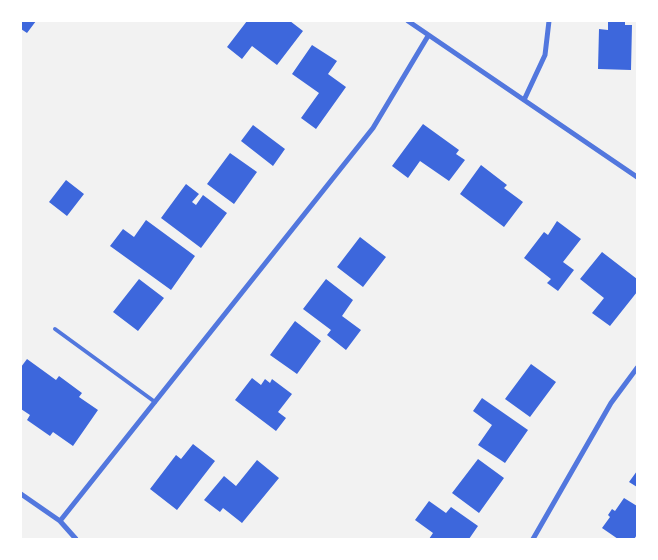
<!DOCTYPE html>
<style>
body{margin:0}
#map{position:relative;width:658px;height:560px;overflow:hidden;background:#f2f2f2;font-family:Spectral,serif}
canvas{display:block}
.frame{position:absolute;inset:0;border:22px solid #fff;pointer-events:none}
</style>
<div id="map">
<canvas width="658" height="560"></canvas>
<div class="frame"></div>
</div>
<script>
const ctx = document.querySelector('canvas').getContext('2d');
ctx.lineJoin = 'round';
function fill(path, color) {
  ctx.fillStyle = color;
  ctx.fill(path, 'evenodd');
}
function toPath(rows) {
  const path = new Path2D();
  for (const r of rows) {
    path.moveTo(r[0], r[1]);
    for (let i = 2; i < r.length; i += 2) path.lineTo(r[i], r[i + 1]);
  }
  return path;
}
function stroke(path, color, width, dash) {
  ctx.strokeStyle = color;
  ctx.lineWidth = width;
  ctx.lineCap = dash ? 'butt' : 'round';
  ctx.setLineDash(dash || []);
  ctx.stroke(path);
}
const building = toPath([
 [21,21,36,21,27,33,21,29],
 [247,21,290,21,303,31,277,65,252,46,242,59,227,47],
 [608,21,625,21,625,25,632,25,631,70,598,69,599,29,608,30],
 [312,45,337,61,328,74,346,87,316,129,301,118,319,93,292,74],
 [423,124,459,150,456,154,465,160,449,181,420,161,408,178,392,166],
 [253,125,285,149,273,166,241,141],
 [230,153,257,172,234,204,207,184],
 [481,165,507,185,504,188,523,202,504,227,460,194],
 [66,180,84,194,67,216,49,202],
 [186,184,199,194,192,202,196,205,203,195,227,213,201,248,161,218],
 [146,220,195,256,171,290,110,246,123,229,134,237],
 [557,221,581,239,563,262,574,270,558,291,547,283,551,279,524,258,544,232,548,235],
 [360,237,386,257,363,287,337,267],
 [602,252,637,279,637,292,610,326,592,313,604,298,580,279],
 [139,279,164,298,138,331,113,312],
 [326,279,353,300,342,316,361,330,346,350,327,335,331,330,303,309],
 [295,321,321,341,297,374,270,355],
 [27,359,56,380,59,376,82,393,79,397,98,410,73,446,53,432,50,436,27,420,30,415,21,409,21,367],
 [531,364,556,382,530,417,505,399],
 [252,378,261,385,265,379,270,383,272,379,292,394,278,412,286,418,276,431,235,400],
 [482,398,528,430,505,463,478,445,492,425,473,411],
 [193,444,215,461,177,510,150,489,176,455,181,459],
 [478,459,504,478,479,513,452,493],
 [257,460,279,478,242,523,223,508,220,512,204,500,224,476,236,486],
 [637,471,637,487,629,482],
 [624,498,637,506,637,535,634,539,618,539,602,528,610,517,608,515,612,509,615,511],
 [429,501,446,513,451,507,478,526,469,539,429,539,433,533,415,520]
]);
const service = toPath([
 [55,329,155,402]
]);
const minor = toPath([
 [408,21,637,177],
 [524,100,545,55,549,21],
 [21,494,60,521,76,539],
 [60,521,373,128,428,36],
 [533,539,611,403,637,368]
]);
fill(building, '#3d67dc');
stroke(service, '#5277de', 4);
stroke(minor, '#5277de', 5);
</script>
